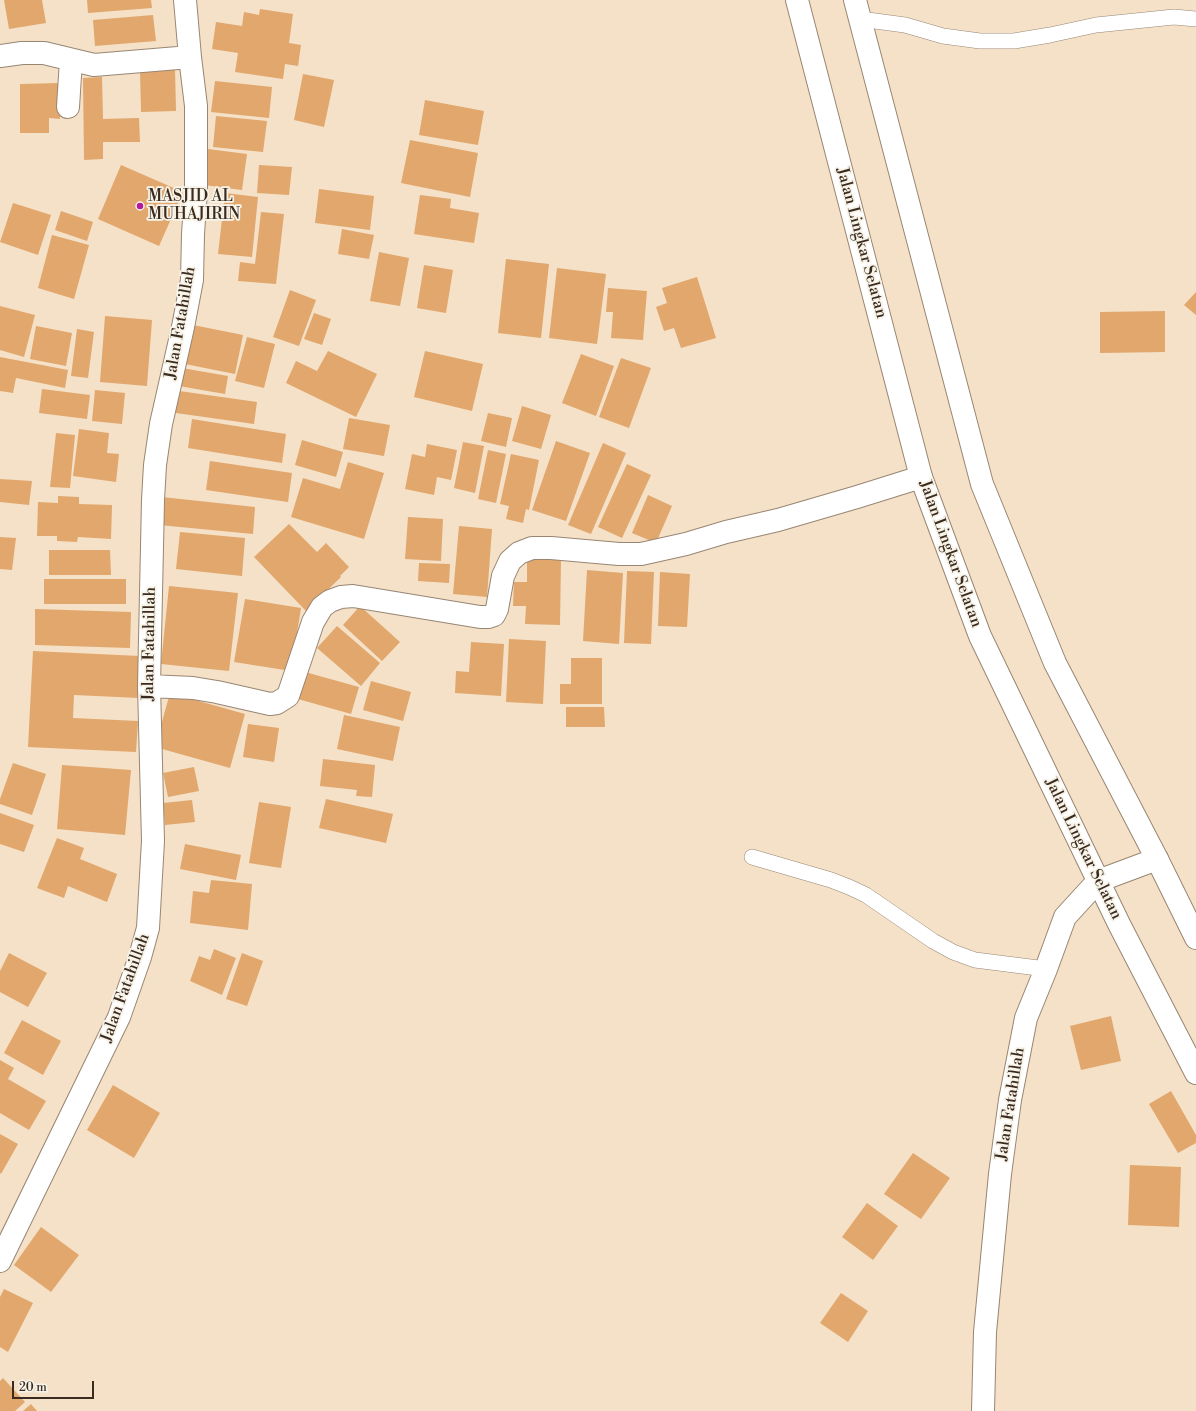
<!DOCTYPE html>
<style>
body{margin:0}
#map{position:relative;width:1196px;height:1411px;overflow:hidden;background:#f4e1c8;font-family:"Libre Bodoni",serif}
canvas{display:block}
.scale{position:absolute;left:12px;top:1381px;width:82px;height:18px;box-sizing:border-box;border:2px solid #3b2a1e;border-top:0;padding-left:5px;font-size:12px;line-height:14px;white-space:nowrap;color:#3b2a1e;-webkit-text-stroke:3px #f7f3e8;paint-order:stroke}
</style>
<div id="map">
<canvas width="1196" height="1411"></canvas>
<div class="scale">20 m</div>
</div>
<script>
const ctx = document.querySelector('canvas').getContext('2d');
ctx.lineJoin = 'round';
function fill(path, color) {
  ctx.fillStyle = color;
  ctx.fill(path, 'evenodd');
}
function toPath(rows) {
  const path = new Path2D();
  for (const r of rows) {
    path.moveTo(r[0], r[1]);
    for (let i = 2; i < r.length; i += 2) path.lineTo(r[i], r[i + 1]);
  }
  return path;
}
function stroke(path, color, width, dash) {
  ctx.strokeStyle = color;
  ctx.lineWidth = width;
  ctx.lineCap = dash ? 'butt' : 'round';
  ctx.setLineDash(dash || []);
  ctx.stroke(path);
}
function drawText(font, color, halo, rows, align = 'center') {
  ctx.font = font + ' "Libre Bodoni",serif';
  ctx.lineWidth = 3.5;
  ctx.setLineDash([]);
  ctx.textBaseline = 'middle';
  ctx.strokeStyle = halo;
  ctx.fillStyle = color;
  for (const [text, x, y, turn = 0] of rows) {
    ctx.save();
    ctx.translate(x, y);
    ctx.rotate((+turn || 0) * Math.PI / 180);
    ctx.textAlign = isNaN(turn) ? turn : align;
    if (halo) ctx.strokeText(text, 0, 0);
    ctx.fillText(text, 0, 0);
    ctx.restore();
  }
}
const building = toPath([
 [4,0,42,0,46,23,9,29],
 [87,0,151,0,152,8,88,13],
 [260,9,293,14,289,43,301,45,298,66,285,64,283,79,235,72,238,53,212,49,216,22,242,26,244,12,259,15],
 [153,15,156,41,95,46,93,20],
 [175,69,176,111,141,112,140,70],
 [303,74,334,80,324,127,294,120],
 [102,77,103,119,139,118,140,142,103,142,103,159,84,160,83,78],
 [215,81,272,87,269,118,211,112],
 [60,83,60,119,49,118,49,133,20,133,20,84],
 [425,100,484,111,478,145,419,135],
 [216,116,267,121,263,152,213,147],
 [410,140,478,153,470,197,401,183],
 [208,149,247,154,242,190,204,185],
 [121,165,183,192,159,246,98,219],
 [259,165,292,167,289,195,257,193],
 [319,189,374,196,370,230,315,223],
 [225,193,258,197,252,257,218,254],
 [420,195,451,199,450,208,479,213,474,243,414,234],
 [13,203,51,215,38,255,0,242],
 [61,211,93,222,87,241,55,230],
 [261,212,284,214,276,284,238,281,240,262,255,264],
 [342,229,374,235,369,259,338,254],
 [52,235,89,245,74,299,38,288],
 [379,252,409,258,400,306,370,301],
 [506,259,549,264,541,338,498,333],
 [424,265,453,270,446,313,417,308],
 [557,268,606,274,597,344,549,338],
 [697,277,716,338,681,348,674,328,664,331,656,307,667,303,662,288],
 [608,288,647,291,643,340,611,338,613,312,606,312],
 [290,290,316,300,299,346,273,337],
 [1196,292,1196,315,1184,305],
 [0,306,35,315,24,357,0,350],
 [1165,311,1165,352,1100,353,1100,312],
 [314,313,331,319,322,345,304,339],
 [105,316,152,320,147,386,100,382],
 [193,325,243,335,235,374,185,364],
 [36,326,72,333,66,366,30,359],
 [77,329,94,332,88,378,71,376],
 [247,337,275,344,264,388,235,381],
 [328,351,377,374,356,417,286,383,296,361,317,371],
 [425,351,483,364,472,411,414,397],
 [581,354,614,366,596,416,562,403],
 [0,357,68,370,65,388,16,378,13,393,0,391],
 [621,358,651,368,629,428,599,417],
 [182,368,228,376,225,394,179,386],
 [42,389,90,395,87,419,39,413],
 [95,390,125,393,122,424,92,421],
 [172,390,257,402,254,424,169,412],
 [522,406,551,415,541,449,512,441],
 [488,413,512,418,506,447,481,441],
 [349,418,390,425,384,456,343,449],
 [192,419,286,434,282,463,188,448],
 [79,429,109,433,107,453,119,454,116,482,73,476],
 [56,433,75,435,70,488,50,487],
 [302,440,343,452,336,477,295,465],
 [556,441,590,453,566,521,532,510],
 [463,442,484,446,475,493,454,488],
 [603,443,626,453,591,534,568,525],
 [427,444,457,450,451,480,437,477,434,495,405,489,412,454,425,457],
 [488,450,506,454,496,503,478,499],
 [511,454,539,460,529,510,526,509,523,523,506,519,509,506,500,504],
 [210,461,292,473,288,502,206,490],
 [348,462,384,473,364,539,291,517,303,478,340,489],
 [627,464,651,475,622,538,598,527],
 [0,479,32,481,29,505,0,502],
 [648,495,672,506,656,543,632,533],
 [58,496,79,497,79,504,112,505,111,539,78,537,77,542,57,541,57,536,37,536,38,502,58,503],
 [162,497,255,507,253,534,159,525],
 [408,517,443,519,441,561,405,559],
 [289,524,317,552,326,543,349,567,340,576,341,577,306,611,254,557],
 [459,526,492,529,487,597,453,594],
 [180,532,245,538,242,576,176,569],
 [0,537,16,538,12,570,0,569],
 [49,550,110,550,111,575,49,575],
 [527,557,561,558,560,625,525,624,526,606,513,606,514,582,527,582],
 [419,563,450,564,449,583,418,581],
 [587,570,623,573,619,644,583,641],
 [627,571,654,572,651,644,624,643],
 [660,572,690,574,687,627,658,626],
 [44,579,126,579,126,604,44,604],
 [169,586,238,593,229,671,161,664],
 [245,599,301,608,291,671,234,662],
 [360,606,400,642,382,661,343,625],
 [35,609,131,612,130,648,35,645],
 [337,626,380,663,361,686,317,648],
 [509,639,546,641,543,704,506,702],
 [471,642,504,644,501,696,455,693,456,671,469,672],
 [33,651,140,656,139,698,74,695,73,718,138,721,136,752,28,747],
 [571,658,602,658,602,704,560,704,560,684,571,684],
 [305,672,359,687,351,714,298,699],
 [371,681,411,692,403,721,363,710],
 [170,693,245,714,230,768,155,747],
 [566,707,604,707,605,727,566,727],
 [344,715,400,727,393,761,337,749],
 [248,724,279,728,274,762,243,757],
 [323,759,375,765,372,797,356,796,357,790,320,786],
 [13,763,46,774,32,815,0,804,0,799],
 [62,765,131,770,125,835,57,829],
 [194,767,199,791,168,797,163,773],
 [326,799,393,814,386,843,319,828],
 [192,800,195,822,165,825,163,803],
 [259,802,291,807,281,868,249,863],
 [0,813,34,825,24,852,0,844],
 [57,838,84,848,80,859,117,874,107,902,68,886,64,898,37,888],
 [185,844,241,855,236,880,180,869],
 [211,880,252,884,248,930,190,923,193,891,209,893],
 [214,949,236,958,222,995,190,981,199,956,210,960],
 [9,953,47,973,28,1007,0,992,0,971],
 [242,953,263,961,247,1006,226,999],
 [1111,1016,1121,1061,1081,1070,1070,1026],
 [22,1020,61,1041,43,1075,4,1053],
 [0,1060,14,1068,8,1079,46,1101,29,1130,0,1113],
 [113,1085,160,1113,134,1158,87,1130],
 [1171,1091,1196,1135,1196,1143,1178,1153,1149,1104],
 [0,1134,18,1144,1,1174,0,1173],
 [913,1153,950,1178,921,1219,884,1194],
 [1130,1165,1181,1167,1179,1227,1128,1225],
 [867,1203,898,1226,873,1260,842,1237],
 [41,1227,79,1255,51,1292,14,1265],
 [4,1289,33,1303,8,1352,0,1347,0,1297],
 [841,1293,868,1311,848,1342,820,1323],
 [3,1378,25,1402,15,1411,0,1411,0,1381],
 [31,1404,37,1411,23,1411]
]);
const lane = toPath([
 [860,19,905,25,943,36,980,41,1014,41,1050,35,1096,25,1174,17,1196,19],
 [752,857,831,880,849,887,866,895,933,941,953,952,975,960,1046,969]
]);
const street = toPath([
 [0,56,22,53,44,53,94,65,190,57],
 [68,107,71,60],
 [149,686,193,688,217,692,270,704,277,703,288,696,313,622,322,607,330,601,341,597,353,596,480,617,488,617,494,615,497,609,503,576,510,561,519,553,532,548,551,548,619,554,641,554,686,544,726,532,778,520,857,497,921,477],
 [0,1261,119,1017,140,957,148,928,153,841,149,686,153,500,155,465,161,424,183,327,192,280,193,234,196,190,196,106,190,57,185,0],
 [983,1411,985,1332,1000,1174,1010,1100,1026,1018,1046,969,1065,917,1098,881,1157,859]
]);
const highway = toPath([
 [797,0,921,477,980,636,1119,924,1196,1073],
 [855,0,982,484,1055,663,1157,859,1196,938]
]);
const markers = [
 [140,206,4,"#b5179e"]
];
const poiNames = [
 ["MASJID AL",148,197],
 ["MUHAJIRIN",148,215]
];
const streetNames = [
 ["Jalan Lingkar Selatan",861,243,75],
 ["Jalan Fatahillah",181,323,-80],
 ["Jalan Lingkar Selatan",950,554,70],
 ["Jalan Fatahillah",150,644,-89],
 ["Jalan Lingkar Selatan",1083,849,64],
 ["Jalan Fatahillah",126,988,-70],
 ["Jalan Fatahillah",1011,1104,-81]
];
fill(building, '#e1a76c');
stroke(lane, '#988673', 16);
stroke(street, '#988673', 24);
stroke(highway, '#988673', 24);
stroke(lane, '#fff', 15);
stroke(street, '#fff', 22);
stroke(highway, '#fff', 22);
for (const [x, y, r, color] of markers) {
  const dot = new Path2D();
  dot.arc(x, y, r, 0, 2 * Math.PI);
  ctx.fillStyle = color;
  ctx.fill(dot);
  stroke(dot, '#f7f3e8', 1.5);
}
drawText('16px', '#3b2a1e', '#f7f3e8', poiNames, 'left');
drawText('16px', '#3b2a1e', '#f7f3e8', streetNames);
</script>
